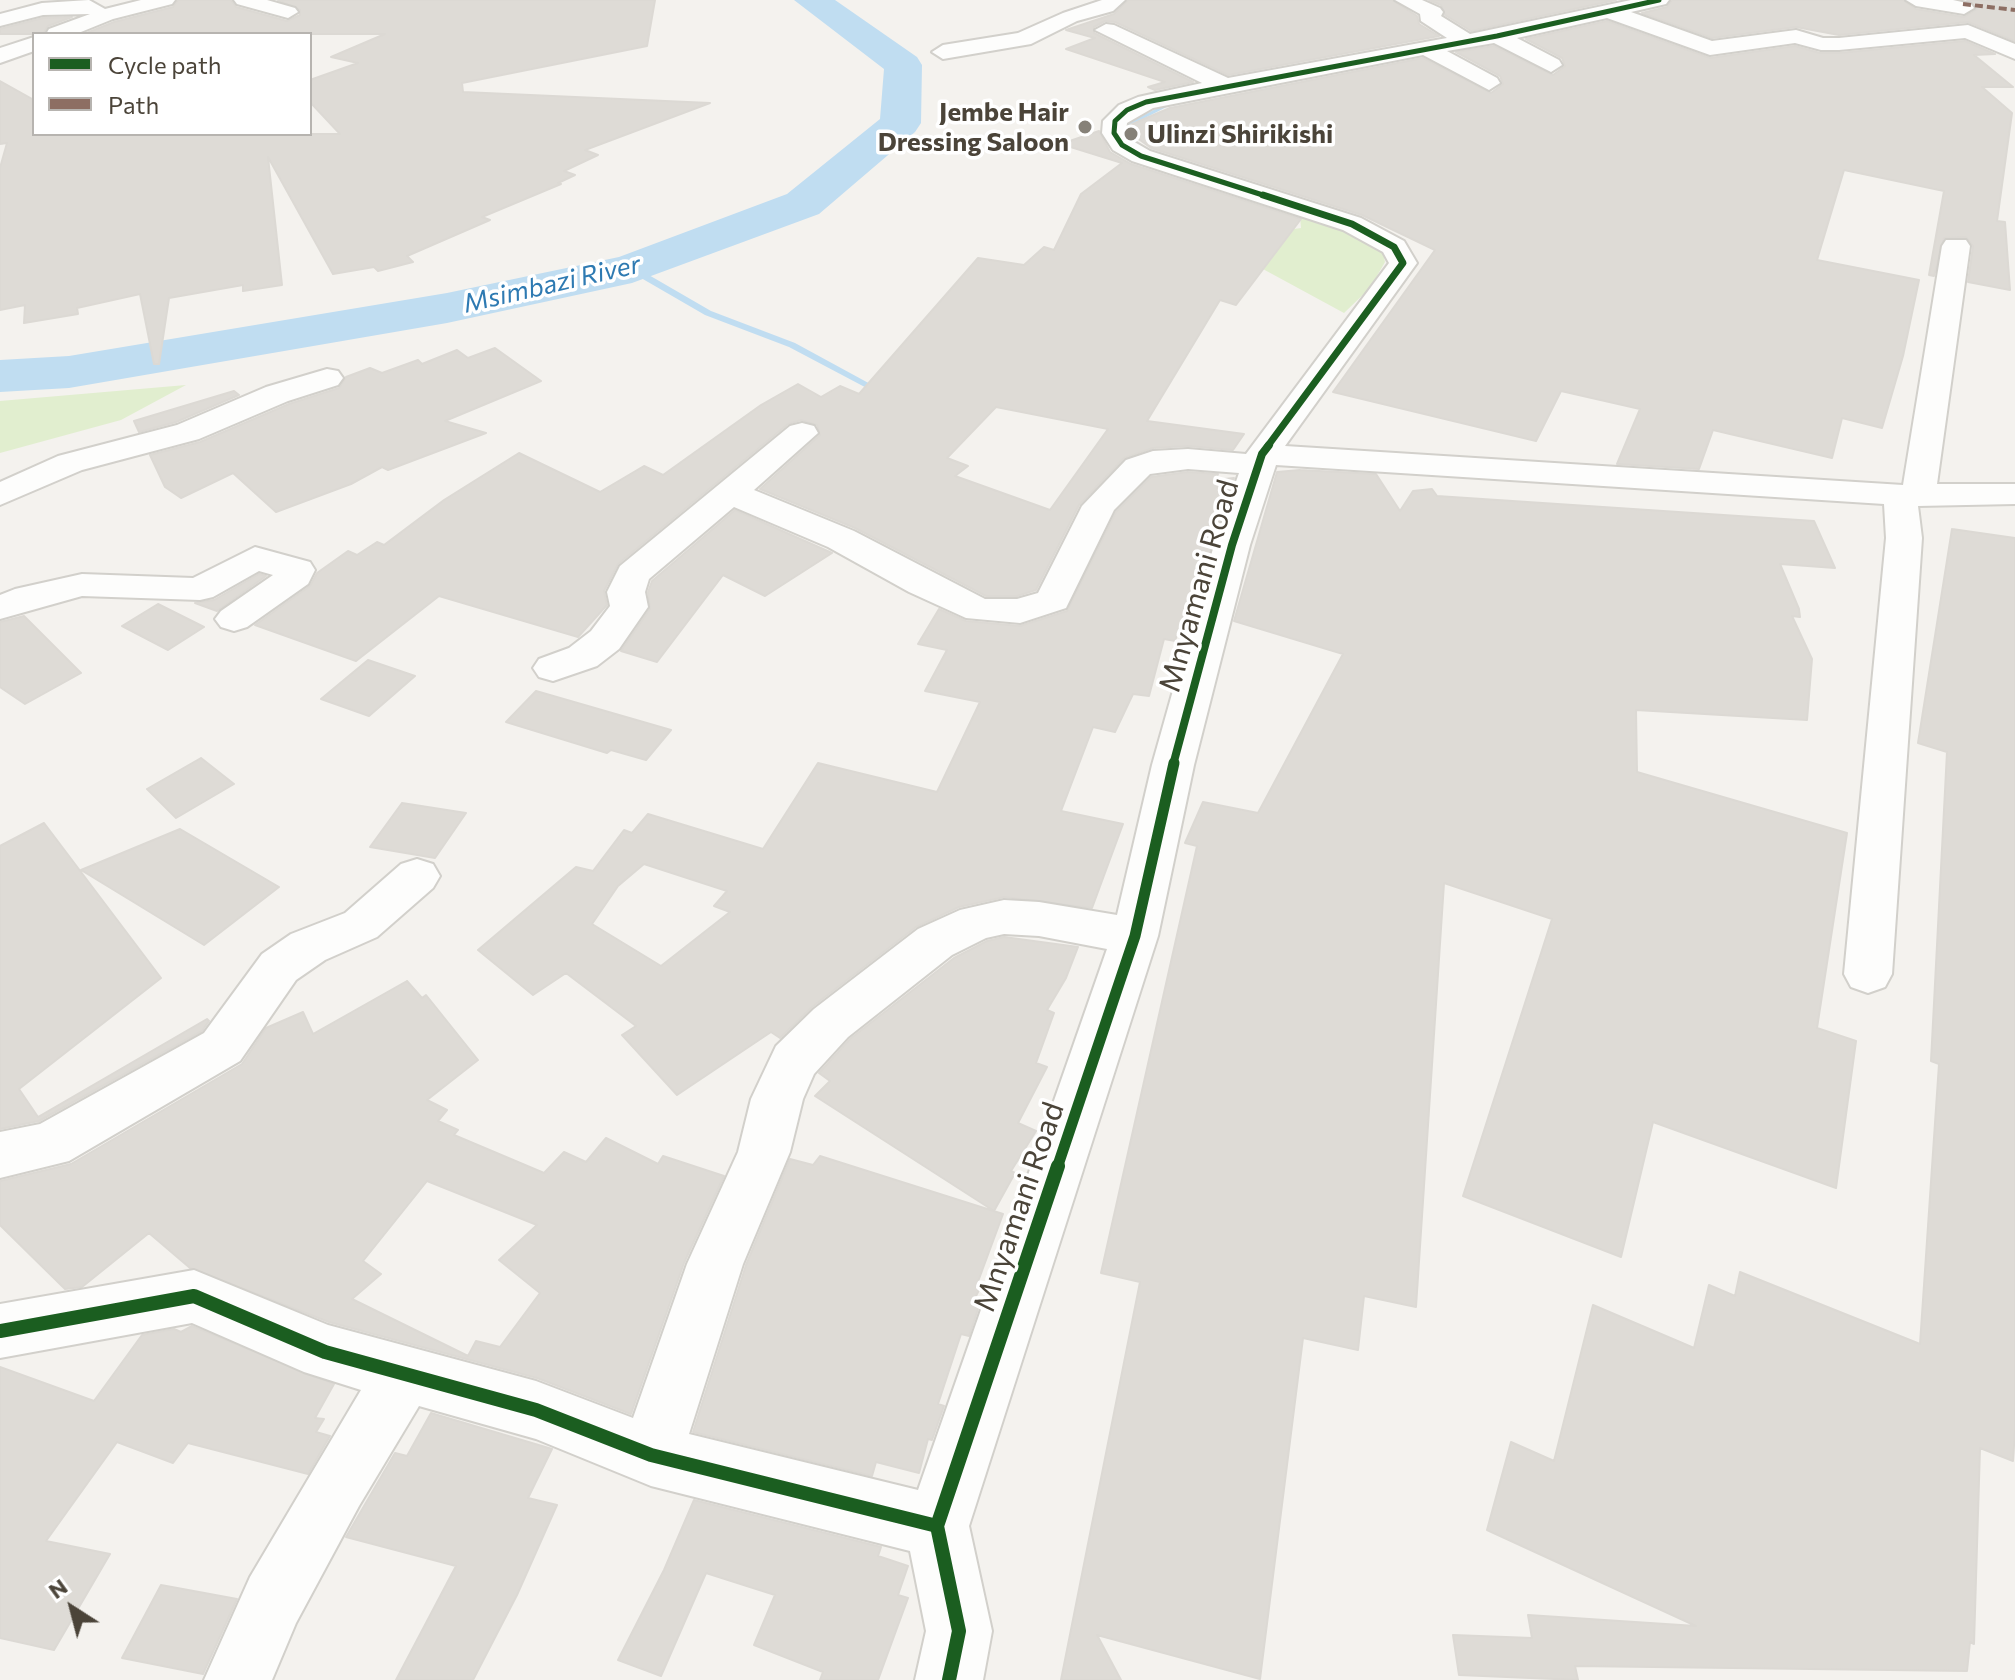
<!DOCTYPE html>
<style>
body{margin:0}
#map{position:relative;width:2015px;height:1680px;overflow:hidden;background:#f4f2ee;font-family:Commissioner,sans-serif}
canvas{display:block}
.legend{position:absolute;left:32px;top:32px;width:280px;height:104px;box-sizing:border-box;background:#fff;border:2px solid #b7b4b0;margin:0;padding:10px 14px;list-style:none;font-size:24px;color:#4b4439}
.legend li{display:flex;align-items:center;gap:16px;height:40px}
.legend b{width:40px;border:2px solid #b7b4b0}
.north{position:absolute;left:32px;top:1568px;width:80px;height:80px;-webkit-text-stroke:6px #fff;paint-order:stroke;rotate:324deg;font-size:22px;font-weight:700;line-height:32px;text-align:center;color:#4b4439}
.north::after{content:'';display:block;margin:auto;width:28px;height:36px;background:#4b4439;clip-path:polygon(50% 0,100% 100%,50% 72%,0 100%)}
</style>
<div id="map">
<canvas width="2015" height="1680"></canvas>
<ul class="legend">
<li><b style="height:10px;background:#1b5e20"></b>Cycle path</li>
<li><b style="height:10px;background:#8d6e63"></b>Path</li>
</ul>
<div class="north">N</div>
</div>
<script>
const ctx = document.querySelector('canvas').getContext('2d');
ctx.lineJoin = 'round';
function fill(path, color) {
  ctx.fillStyle = color;
  ctx.fill(path, 'evenodd');
}
function toPath(rows) {
  const path = new Path2D();
  for (const r of rows) {
    path.moveTo(r[0], r[1]);
    for (let i = 2; i < r.length; i += 2) path.lineTo(r[i], r[i + 1]);
  }
  return path;
}
function stroke(path, color, width, dash) {
  ctx.strokeStyle = color;
  ctx.lineWidth = width;
  ctx.lineCap = dash ? 'butt' : 'round';
  ctx.setLineDash(dash || []);
  ctx.stroke(path);
}
function drawText(font, color, halo, rows, align = 'center') {
  ctx.font = font + ' Commissioner,sans-serif';
  ctx.lineWidth = 7;
  ctx.setLineDash([]);
  ctx.textBaseline = 'middle';
  ctx.strokeStyle = halo;
  ctx.fillStyle = color;
  for (const [text, x, y, turn = 0] of rows) {
    ctx.save();
    ctx.translate(x, y);
    ctx.rotate((+turn || 0) * Math.PI / 180);
    ctx.textAlign = isNaN(turn) ? turn : align;
    if (halo) ctx.strokeText(text, 0, 0);
    ctx.fillText(text, 0, 0);
    ctx.restore();
  }
}
const green = toPath([
 [1317,216,1381,245,1385,262,1370,288,1344,313,1250,262,1280,231,1301,228,1300,217],
 [186,385,121,420,0,453,0,401]
]);
const stream = toPath([
 [1171,101,1176,102,1126,128,1121,127,1171,101],
 [629,267,635,267,711,311,795,343,885,392,878,394,789,347,705,315,629,271,629,267]
]);
const river = toPath([
 [794,0,835,0,917,57,922,65,921,123,915,132,819,214,632,283,447,323,69,388,0,392,0,360,69,356,447,293,619,257,787,194,880,119,884,69,794,0]
]);
const building = toPath([
 [178,0,231,0,236,7,287,21,300,15,300,10,278,0,655,0,647,46,462,83,463,92,710,103,585,150,598,155,564,171,575,175,558,183,561,184,482,217,490,220,407,256,413,262,378,271,374,267,333,274,268,157,282,285,243,291,243,285,169,298,159,364,154,364,140,294,77,308,78,314,24,323,25,305,0,310,0,168,7,143,0,144,0,81,34,100,34,134,340,134,310,102,310,80,358,63,331,57,385,34,84,34,114,22,173,7,178,0],
 [1128,0,1392,0,1417,16,1419,24,1439,36,1228,75,1115,22,1105,21,1094,27,1094,33,1193,82,1155,90,1148,87,1165,82,1066,49,1095,38,1066,30,1114,14,1128,0],
 [1429,0,1616,0,1471,31,1445,15,1441,5,1429,0],
 [1672,0,1903,0,1916,9,1964,17,1977,9,1967,0,2015,0,2015,41,1968,22,1839,35,1796,27,1712,38,1642,13,1667,7,1672,0],
 [72,17,48,26,43,34,0,34,0,29,43,18,72,17],
 [1607,21,1710,58,1795,46,1820,53,1839,53,1965,41,1995,54,1974,55,2013,87,1982,87,2012,113,1997,221,2005,222,2010,290,1968,282,1973,246,1966,237,1944,238,1934,276,1929,275,1944,191,1844,170,1817,260,1919,280,1903,356,1882,428,1842,418,1832,458,1713,430,1699,469,1617,464,1640,409,1561,391,1536,441,1333,392,1435,250,1362,215,1151,148,1129,132,1130,125,1170,108,1423,58,1491,93,1503,84,1500,76,1456,52,1494,46,1553,75,1565,66,1562,58,1526,39,1607,21],
 [1099,131,1110,152,1131,164,1301,219,1236,305,1220,300,1147,421,1244,434,1233,450,1188,446,1153,448,1124,458,1079,505,1036,590,1017,596,986,596,855,528,760,489,820,435,817,425,801,420,788,424,618,564,604,591,607,605,578,637,439,596,356,661,255,625,310,586,317,573,348,551,357,555,377,542,384,545,444,500,519,453,600,492,644,466,663,475,761,405,798,384,821,397,840,386,859,394,978,258,1024,265,1044,247,1054,250,1081,194,1122,163,1061,144,1099,131],
 [996,407,1108,429,1050,510,955,476,968,466,947,458,996,407],
 [495,348,541,381,445,421,486,433,388,470,382,467,351,484,276,512,233,473,181,498,165,487,150,455,200,442,289,404,339,388,346,377,370,368,382,373,418,360,422,364,457,350,468,358,495,348],
 [234,391,239,395,176,422,139,432,134,421,234,391],
 [1300,470,1376,474,1400,511,1413,491,1432,489,1437,496,1814,521,1835,568,1780,564,1799,609,1800,617,1792,616,1812,659,1807,720,1636,710,1637,772,1847,833,1817,1028,1856,1041,1836,1188,1653,1122,1621,1257,1463,1196,1552,919,1444,883,1416,1307,1364,1296,1358,1350,1303,1338,1260,1679,1097,1635,1121,1680,1061,1680,1140,1282,1101,1273,1197,846,1185,843,1203,802,1258,813,1343,654,1234,621,1277,472,1300,470],
 [1188,472,1218,474,1215,480,1234,478,1193,609,1186,607,1175,641,1164,639,1149,696,1133,694,1115,732,1093,727,1061,811,1123,824,1092,908,1004,897,959,907,916,927,812,1007,780,1038,771,1032,677,1095,622,1035,636,1026,566,973,533,995,478,950,576,867,593,871,624,830,632,833,648,814,763,849,818,763,937,792,980,702,925,691,947,650,918,644,939,609,966,621,1020,626,1067,611,1116,512,1151,477,1188,472],
 [644,864,727,891,714,906,730,912,661,966,592,924,618,886,644,864],
 [735,510,832,553,765,596,723,575,657,662,621,651,650,609,648,592,652,581,735,510],
 [1952,529,2015,538,2015,1431,2013,1461,1980,1448,1974,1644,1970,1642,1967,1671,1575,1666,1578,1680,1459,1675,1453,1635,1532,1638,1528,1615,1696,1626,1487,1530,1511,1442,1554,1461,1593,1305,1694,1348,1709,1285,1735,1296,1740,1272,1920,1344,1939,1064,1931,1061,1947,752,1918,743,1952,529],
 [259,574,266,576,217,611,195,603,214,600,259,574],
 [158,604,204,627,168,650,122,626,158,604],
 [24,616,81,673,25,704,0,687,0,622,24,616],
 [368,660,415,676,369,716,321,699,368,660],
 [536,691,671,730,646,760,611,750,607,753,506,722,536,691],
 [201,758,234,784,176,818,147,789,201,758],
 [402,803,466,813,435,858,370,847,402,803],
 [44,823,161,978,19,1089,38,1117,207,1019,209,1021,202,1031,39,1121,0,1129,0,846,44,823],
 [180,829,279,887,204,945,81,870,180,829],
 [1004,937,1078,947,1066,978,1047,1010,1054,1013,1036,1063,1047,1067,1018,1123,1036,1131,1011,1171,1015,1173,994,1211,815,1096,830,1081,819,1073,850,1039,954,958,987,941,1004,937],
 [407,981,422,998,426,995,478,1060,427,1100,447,1110,438,1121,458,1130,454,1135,544,1173,564,1152,586,1162,606,1138,658,1164,663,1156,724,1176,684,1263,631,1414,537,1378,329,1322,190,1268,149,1233,82,1287,65,1289,0,1225,0,1181,71,1164,242,1064,266,1028,303,1012,313,1034,407,981],
 [427,1181,537,1225,499,1260,540,1293,500,1347,476,1341,468,1356,352,1299,381,1274,363,1261,427,1181],
 [820,1156,1003,1214,976,1287,980,1288,975,1298,981,1300,969,1336,961,1334,938,1404,944,1406,932,1440,928,1439,919,1473,876,1462,872,1476,693,1432,746,1265,790,1159,813,1165,820,1156],
 [192,1326,334,1384,315,1418,324,1419,316,1432,330,1436,308,1474,188,1443,173,1463,117,1442,46,1541,110,1554,54,1650,0,1638,0,1367,94,1401,142,1335,174,1329,181,1332,192,1326],
 [431,1413,552,1449,528,1498,557,1505,517,1595,473,1680,396,1680,456,1566,346,1537,395,1453,407,1456,431,1413],
 [694,1500,881,1547,878,1556,908,1566,898,1595,908,1598,878,1680,820,1680,823,1672,754,1645,775,1595,706,1573,661,1676,618,1660,664,1570,694,1500],
 [161,1585,237,1599,203,1674,122,1658,161,1585]
]);
const minor = toPath([
 [89,0,105,9,141,0,175,0,172,4,113,19,76,34,46,34,49,29,90,14,43,15,0,26,0,14,42,3,89,0],
 [234,0,267,0,295,8,298,12,288,18,237,4,234,0],
 [1102,0,1125,0,1113,11,1077,21,1031,44,943,59,932,52,943,45,1018,33,1063,13,1102,0],
 [1395,0,1422,0,1440,8,1443,12,1441,16,1470,34,1631,0,1669,0,1666,4,1631,12,1712,41,1796,30,1823,38,1839,38,1968,25,2015,44,2015,59,1965,38,1839,50,1821,50,1795,43,1710,55,1607,18,1517,38,1559,60,1562,65,1551,72,1494,43,1447,51,1497,78,1500,83,1489,90,1423,55,1153,108,1127,123,1126,133,1131,140,1150,151,1361,218,1404,241,1417,263,1285,446,1903,485,1942,246,1946,240,1966,240,1970,246,1937,484,2015,484,2015,504,1918,506,1922,538,1892,974,1885,987,1868,993,1851,987,1844,974,1886,538,1884,504,1276,465,1250,545,1194,765,1158,936,969,1526,992,1631,983,1680,915,1680,926,1631,910,1551,651,1486,536,1439,419,1406,359,1506,296,1623,272,1680,204,1680,250,1577,361,1390,304,1372,192,1323,0,1358,0,1304,194,1270,328,1325,536,1381,633,1418,687,1264,738,1152,751,1099,776,1046,814,1009,918,929,960,910,1004,900,1039,902,1117,915,1152,765,1214,545,1239,473,1188,469,1150,474,1114,510,1066,608,1020,623,966,618,909,592,828,547,734,507,649,579,645,592,648,607,619,649,597,666,553,681,539,677,533,668,539,659,569,648,591,631,610,606,607,592,620,566,790,426,802,423,814,426,818,433,754,490,854,531,985,599,1017,599,1038,593,1082,506,1126,460,1153,451,1188,449,1246,454,1389,263,1383,252,1343,230,1132,161,1113,150,1102,133,1103,121,1119,105,1138,97,1202,83,1095,30,1106,24,1114,25,1228,78,1447,38,1421,21,1420,14,1395,0],
 [1004,934,1039,936,1107,949,918,1490,689,1434,743,1264,790,1152,803,1099,814,1074,848,1037,952,955,986,938,1004,934],
 [1906,0,1953,0,1971,4,1974,8,1964,14,1916,6,1906,0],
 [34,37,34,51,0,63,0,48,34,37],
 [327,369,338,371,343,378,338,385,288,401,199,439,82,470,0,505,0,482,58,456,177,425,266,387,327,369],
 [255,547,310,562,315,570,308,584,247,627,234,631,221,627,215,619,221,611,273,575,259,571,213,597,200,600,82,596,0,619,0,595,15,589,82,574,193,578,255,547],
 [417,859,433,864,440,876,433,888,377,937,325,960,296,980,240,1061,69,1161,0,1178,0,1132,40,1124,204,1033,262,954,291,934,345,913,401,864,417,859]
]);
const quiet = toPath([
 [1963,4,2015,10]
]);
const cyclewayFar4 = toPath([
 [1269,197,1141,156,1122,145,1114,133,1115,121,1127,110,1146,102,1497,36,1659,0]
]);
const cyclewayFar3 = toPath([
 [1263,195,1352,224,1394,247,1403,263,1267,447]
]);
const cyclewayFar2 = toPath([
 [1173,765,1232,545,1262,454,1269,445]
]);
const cyclewayFar1 = toPath([
 [1057,1168,1135,936,1174,763]
]);
const cycleway = toPath([
 [0,1331,194,1296,325,1352,536,1410,651,1455,937,1526],
 [949,1680,959,1631,937,1526,1058,1166]
]);
const markers = [
 [1085,127,8,"#868178"],
 [1131,134,8,"#868178"]
];
const farPoinames = [
 ["Jembe Hair",1069,112],
 ["Dressing Saloon",1069,142],
 ["Ulinzi Shirikishi",1147,134,"left"]
];
const farWaternames = [
 ["Msimbazi River",552,284,-13]
];
const streetNames = [
 ["Mnyamani Road",1199,586,-74],
 ["Mnyamani Road",1019,1207,-71]
];
fill(green, '#e1eecf');
fill(stream, '#c0ddf1');
fill(river, '#c0ddf1');
fill(building, '#dedbd6');
stroke(building, '#dcd9d4', 2);
stroke(minor, '#d2d0cb', 4);
fill(minor, '#fdfdfc');
stroke(quiet, '#8d6e63', 4, [8, 4]);
stroke(cyclewayFar4, '#1b5e20', 5);
stroke(cyclewayFar3, '#1b5e20', 7);
stroke(cyclewayFar2, '#1b5e20', 8);
stroke(cyclewayFar1, '#1b5e20', 11);
stroke(cycleway, '#1b5e20', 14);
for (const [x, y, r, color] of markers) {
  const dot = new Path2D();
  dot.arc(x, y, r, 0, 2 * Math.PI);
  ctx.fillStyle = color;
  ctx.fill(dot);
  stroke(dot, '#fff', 3);
}
drawText('bold 26px', '#4b4439', '#fff', farPoinames, 'right');
drawText('italic 26px', '#2e7ab2', '#fff', farWaternames);
drawText('30px', '#4b4439', '#fff', streetNames);
</script>
